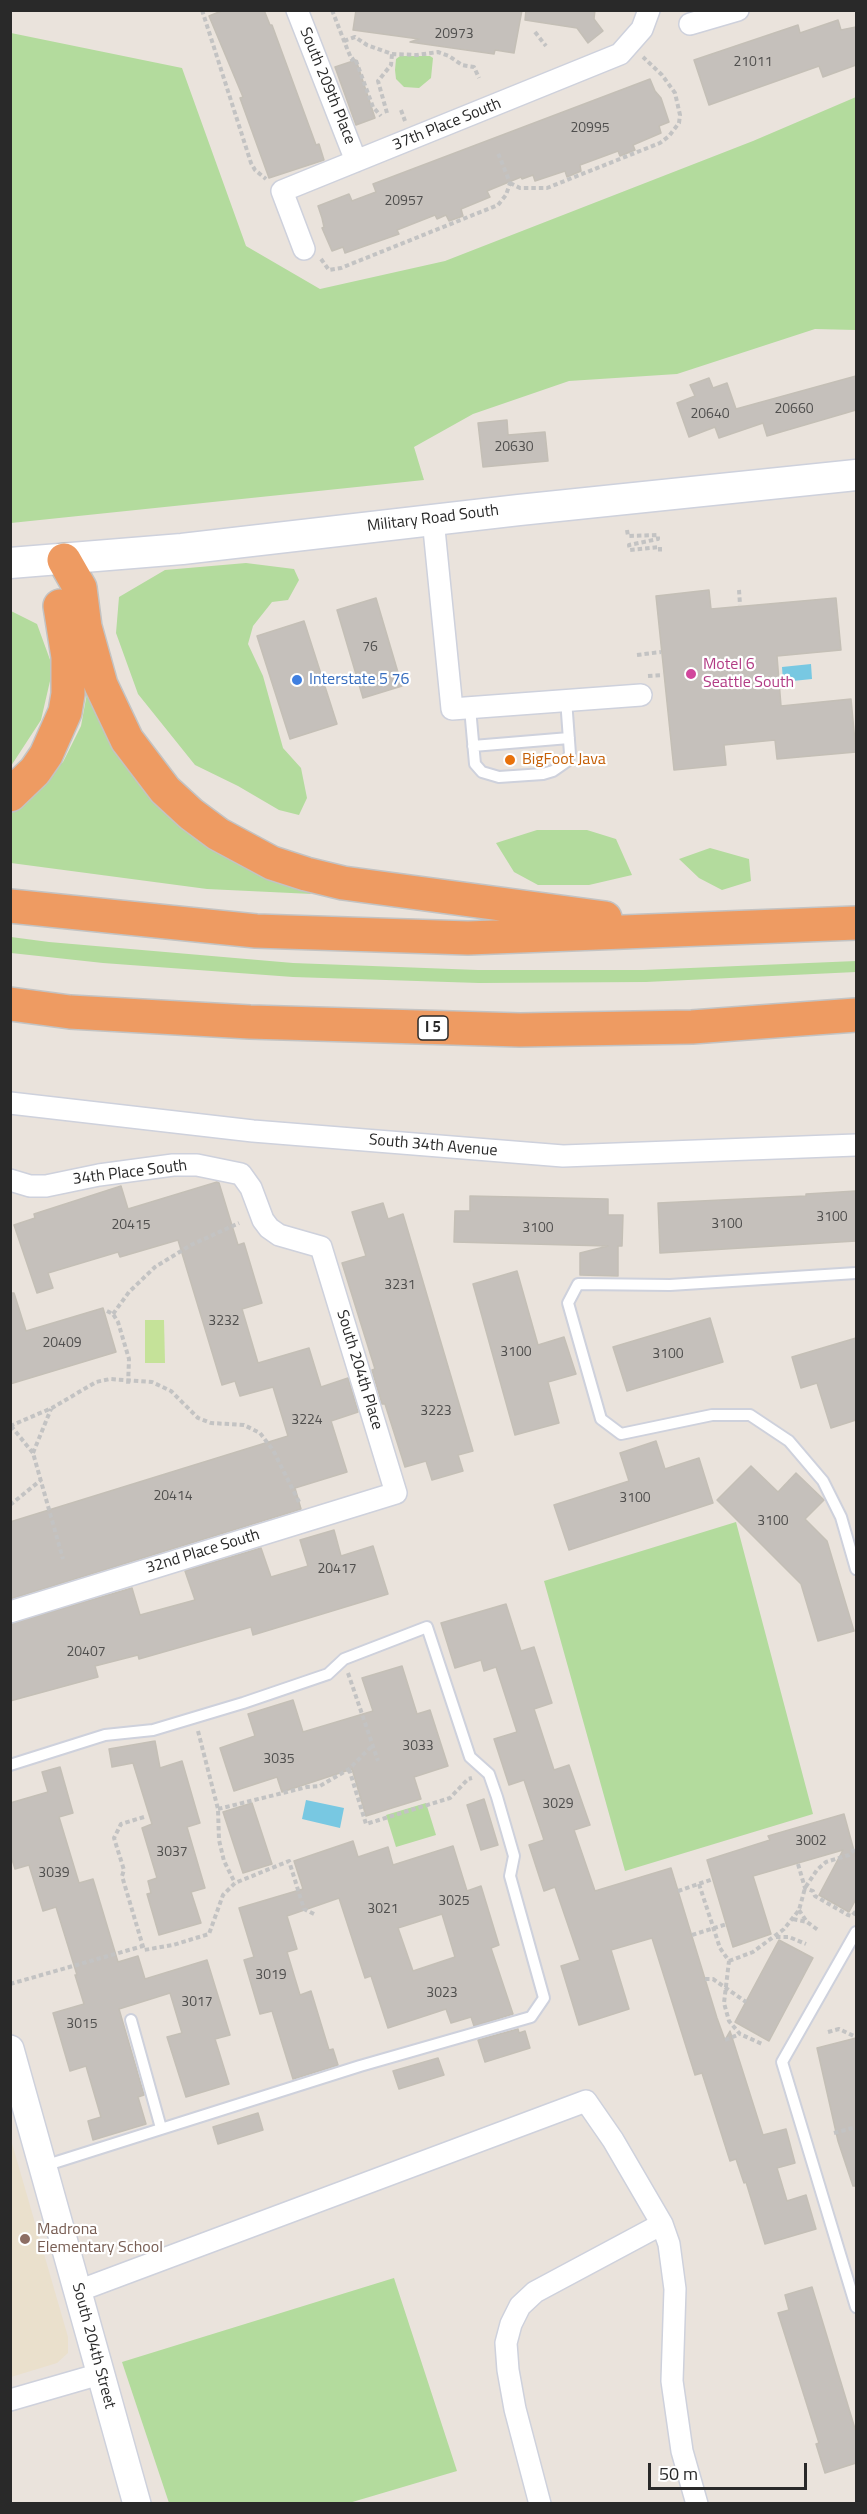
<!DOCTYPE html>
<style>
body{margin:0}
#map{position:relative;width:867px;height:2514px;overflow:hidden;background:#eae3dc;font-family:"Titillium Web",sans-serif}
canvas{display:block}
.frame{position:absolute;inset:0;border:12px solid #292929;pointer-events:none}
.scale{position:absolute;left:648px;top:2463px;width:159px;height:27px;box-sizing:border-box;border:3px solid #292929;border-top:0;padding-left:8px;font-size:18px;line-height:21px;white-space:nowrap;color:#292929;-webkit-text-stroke:4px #fff;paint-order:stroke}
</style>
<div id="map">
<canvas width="867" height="2514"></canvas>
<div class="frame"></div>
<div class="scale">50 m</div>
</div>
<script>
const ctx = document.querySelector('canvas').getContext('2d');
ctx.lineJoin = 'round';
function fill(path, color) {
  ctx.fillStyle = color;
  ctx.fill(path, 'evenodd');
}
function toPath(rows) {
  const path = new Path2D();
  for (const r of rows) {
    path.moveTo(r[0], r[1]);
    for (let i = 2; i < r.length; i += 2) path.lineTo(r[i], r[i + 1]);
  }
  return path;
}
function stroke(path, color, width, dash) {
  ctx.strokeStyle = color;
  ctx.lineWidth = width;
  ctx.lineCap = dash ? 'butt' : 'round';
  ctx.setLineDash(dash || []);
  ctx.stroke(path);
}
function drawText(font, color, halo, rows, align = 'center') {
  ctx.font = font + ' "Titillium Web",sans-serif';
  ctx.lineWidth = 4.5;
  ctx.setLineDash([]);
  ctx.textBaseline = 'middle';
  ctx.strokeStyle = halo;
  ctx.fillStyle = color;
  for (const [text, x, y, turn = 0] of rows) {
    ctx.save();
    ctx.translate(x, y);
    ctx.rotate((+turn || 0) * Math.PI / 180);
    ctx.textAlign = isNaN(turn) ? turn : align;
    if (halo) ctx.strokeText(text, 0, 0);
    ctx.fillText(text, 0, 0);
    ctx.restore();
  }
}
const education = toPath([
 [11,2140,68,2337,68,2353,57,2363,11,2377]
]);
const green = toPath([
 [11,33,182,68,246,246,320,289,445,261,753,141,856,97,856,330,815,329,677,374,569,381,473,414,414,447,424,480,11,523],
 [400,56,430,56,433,58,431,78,419,88,404,87,396,79,395,70,396,59],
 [246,563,294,569,299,580,288,600,272,602,253,626,248,644,263,676,283,748,301,768,307,798,299,815,279,810,238,786,195,765,138,694,116,633,119,597,165,570],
 [11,611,37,624,53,668,41,720,11,766],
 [90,677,247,865,312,894,207,889,11,863,11,812,63,762,81,726],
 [537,830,587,830,616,839,632,875,589,885,538,885,514,872,496,843],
 [710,848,749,859,751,881,722,890,699,878,679,859],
 [11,937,49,942,293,963,478,970,643,970,856,961,856,972,646,982,479,983,293,977,103,963,11,953],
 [736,1522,813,1814,625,1871,544,1581],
 [426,1803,436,1835,396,1847,386,1815],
 [394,2278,457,2471,349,2503,169,2503,122,2362]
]);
const pitch = toPath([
 [145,1320,164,1320,165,1363,145,1363]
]);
const water = toPath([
 [811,664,812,679,783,682,782,667],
 [306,1800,344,1808,340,1828,302,1819]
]);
const building = toPath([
 [224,10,264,10,270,25,272,25,316,145,319,144,324,160,269,178,240,98,243,97,209,16,224,10],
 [356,10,522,10,514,53,495,50,494,54,410,42,419,39,353,30,356,10],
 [526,10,595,10,594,19,603,31,588,43,577,28,525,20,526,10],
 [838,20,841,30,856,27,856,65,823,77,819,66,709,105,694,60,798,25,800,33,838,20],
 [356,60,375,118,356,125,335,67,356,60],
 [650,79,655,91,661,98,669,122,659,126,661,133,633,145,635,150,620,156,618,151,580,165,581,171,567,177,565,171,535,181,533,175,522,179,521,177,487,191,490,197,461,209,463,216,449,221,446,215,437,219,435,215,397,230,399,234,345,253,343,247,332,251,322,228,324,227,322,218,318,206,349,194,352,201,376,192,373,184,650,79],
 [856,376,856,410,767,436,763,423,719,438,715,427,689,437,677,403,695,396,690,385,709,378,713,388,727,383,736,409,856,376],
 [507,420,508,435,545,432,548,461,483,467,478,423,507,420],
 [709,590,711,609,836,598,841,650,777,656,781,706,851,699,856,752,777,759,775,740,724,745,726,765,674,770,656,596,709,590],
 [376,598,402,686,363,698,337,610,376,598],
 [304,621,337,724,290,739,257,636,304,621],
 [217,1182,219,1183,238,1245,244,1243,262,1303,242,1309,258,1363,309,1348,321,1387,348,1378,358,1412,331,1421,347,1472,295,1488,301,1509,10,1599,10,1522,288,1436,273,1387,240,1396,235,1381,222,1385,178,1240,120,1257,118,1252,48,1273,53,1288,37,1293,14,1225,35,1218,34,1214,121,1186,128,1209,217,1182],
 [856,1191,856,1241,660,1253,658,1203,806,1196,806,1194,856,1191],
 [470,1196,608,1199,608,1215,623,1215,622,1246,618,1246,618,1276,580,1275,580,1253,608,1246,454,1242,455,1211,470,1211,470,1196],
 [383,1203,388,1219,403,1214,473,1451,458,1455,463,1471,432,1480,426,1461,405,1467,385,1404,382,1404,372,1370,375,1369,342,1263,366,1256,352,1212,383,1203],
 [517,1271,538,1345,564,1337,576,1374,548,1382,559,1423,515,1435,473,1284,517,1271],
 [10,1293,14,1293,26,1331,103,1308,116,1352,10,1384,10,1293],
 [710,1318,723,1362,627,1391,613,1347,710,1318],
 [856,1338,856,1420,831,1428,817,1383,801,1388,792,1357,856,1338],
 [656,1441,665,1469,699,1458,713,1503,569,1550,554,1505,629,1481,620,1453,656,1441],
 [751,1466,778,1492,796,1473,824,1500,805,1519,827,1541,854,1631,818,1641,801,1584,717,1500,751,1466],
 [334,1530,341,1556,373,1546,388,1594,253,1635,251,1627,139,1659,138,1655,95,1666,98,1677,10,1701,10,1624,132,1588,140,1615,195,1600,185,1571,261,1548,271,1577,308,1566,300,1540,334,1530],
 [506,1604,521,1651,534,1647,552,1703,534,1709,554,1770,569,1765,590,1825,574,1830,595,1891,671,1868,717,2018,725,2040,730,2031,763,2135,786,2129,795,2163,777,2168,787,2201,806,2195,816,2229,765,2244,746,2182,744,2183,736,2159,730,2161,702,2073,695,2075,652,1938,611,1950,629,2009,579,2025,561,1966,580,1960,555,1887,544,1891,529,1845,544,1840,524,1780,509,1785,494,1739,517,1732,496,1667,484,1671,481,1660,455,1668,441,1623,506,1604],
 [402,1666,417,1714,430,1710,448,1766,414,1777,421,1799,366,1816,352,1769,282,1792,277,1777,234,1791,220,1748,255,1736,248,1714,293,1700,303,1732,373,1711,362,1678,402,1666],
 [155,1741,160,1768,182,1761,200,1823,187,1827,205,1888,191,1892,201,1923,159,1935,147,1894,151,1893,148,1881,157,1878,142,1828,152,1824,133,1763,112,1767,109,1749,155,1741],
 [60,1767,73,1813,59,1817,79,1883,93,1879,118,1962,138,1956,145,1979,207,1960,230,2035,215,2039,229,2084,186,2097,167,2037,182,2033,170,1993,119,2009,144,2095,138,2097,146,2124,93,2140,88,2121,101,2117,86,2066,70,2071,53,2013,84,2004,75,1975,77,1975,56,1907,43,1911,29,1865,15,1869,10,1853,10,1803,48,1792,42,1772,60,1767],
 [484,1799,498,1845,481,1850,467,1805,484,1799],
 [252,1803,272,1864,243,1873,223,1812,252,1803],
 [844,1814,856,1858,856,1899,849,1912,819,1895,843,1850,753,1876,771,1934,733,1947,707,1860,770,1840,768,1836,844,1814],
 [353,1841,358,1857,388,1847,393,1865,453,1846,467,1891,481,1886,499,1945,491,1948,513,2014,474,2026,471,2017,451,2023,446,2009,388,2028,371,1976,365,1978,339,1898,287,1916,297,1949,287,1952,300,1995,311,1991,329,2050,333,2049,338,2065,293,2079,272,2011,260,2014,244,1960,254,1957,239,1908,303,1889,294,1861,353,1841],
 [442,1914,455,1957,413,1971,398,1928,442,1914],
 [779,1940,813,1958,769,2041,735,2022,779,1940],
 [518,2029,519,2033,525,2031,530,2048,485,2062,478,2040,518,2029],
 [856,2038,856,2186,853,2186,838,2141,817,2048,856,2038],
 [438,2058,444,2075,399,2089,393,2071,438,2058],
 [258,2113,263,2130,218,2144,213,2127,258,2113],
 [812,2287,856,2432,856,2463,825,2473,816,2444,819,2443,778,2313,789,2310,785,2295,812,2287]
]);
const path = toPath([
 [202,10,251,163,255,170,266,179],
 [332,10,348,51,352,60,355,58,373,107,381,116],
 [535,32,546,46],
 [344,41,355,37,367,45,392,54,417,55,438,52,449,56,462,65,474,67,479,78],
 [401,110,405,121],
 [387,113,378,81,391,65,392,54],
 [510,183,520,188,547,188,660,143,669,136,679,123,680,115,675,93,662,75,643,57],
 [321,259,329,270,341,268,498,205,506,195,510,183,498,153],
 [627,530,628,536,658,535,658,539,629,545,630,550,660,547,660,552],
 [739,590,740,605],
 [637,655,661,652],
 [648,676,663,675],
 [107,1311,113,1314,118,1322,129,1359,128,1386],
 [113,1314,129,1292,155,1267,191,1245,239,1223],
 [10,1426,52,1408,96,1382,110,1379,152,1382,171,1391,198,1418,211,1423,244,1425,260,1433,273,1450,299,1502],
 [11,1426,33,1453,63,1559],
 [33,1453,51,1409],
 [10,1505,41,1480],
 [348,1673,378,1761],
 [198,1731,218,1809,219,1840,224,1861,235,1883],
 [349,1769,366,1824,450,1798,468,1779,472,1778],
 [218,1809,307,1787,320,1786,349,1769,373,1745],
 [144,1817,121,1824,114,1838,124,1870,122,1876,144,1950,173,1945,209,1934,223,1895,235,1883,289,1861,304,1909,314,1914],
 [798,1864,805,1888,813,1891,815,1896,848,1915,852,1916,856,1911],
 [699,1884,720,1948,729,1961,724,2003,729,2021,740,2034,762,2044],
 [678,1891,713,1879],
 [799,1910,807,1922,818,1930],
 [793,1919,807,1922],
 [692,1935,727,1924],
 [776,1937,789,1937,806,1944],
 [729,1961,753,1952,784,1929,799,1910,805,1888,817,1870,826,1862,849,1855,856,1848],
 [705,1979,713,1979,746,2002],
 [10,1984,143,1946],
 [828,2032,839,2029,856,2037],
 [725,2040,740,2034],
 [834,2133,856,2127]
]);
const service = toPath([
 [470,708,475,764,482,772,499,777,543,774,553,771,566,762,570,754,566,699],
 [473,746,569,738],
 [856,1273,670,1285,578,1284,568,1303,601,1419,621,1434,712,1415,750,1415,789,1441,823,1481,841,1517,856,1569],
 [10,1765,105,1735,153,1730,243,1703,328,1674,344,1659,427,1627,470,1757,489,1774,497,1797,514,1856,510,1876,544,1998,531,2017,360,2066,44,2166],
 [856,1932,782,2062,856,2307],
 [131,2020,161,2128]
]);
const minor = toPath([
 [297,10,356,161],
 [690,24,738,10],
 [304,249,282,191,620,54,642,29,649,10],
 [433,519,452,709,641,695],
 [10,1103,253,1131,563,1156,856,1145],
 [10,1180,30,1186,46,1186,99,1175,173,1165,197,1165,241,1174,251,1188,263,1220,269,1228,279,1235,321,1247,396,1493,10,1612],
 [78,2291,586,2101,613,2140,662,2224,669,2244,675,2289,672,2381,682,2451,697,2504],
 [10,2400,100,2374],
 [540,2504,515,2409,508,2370,506,2343,511,2324,520,2306,535,2292,662,2224]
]);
const tertiary = toPath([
 [10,2049,137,2504]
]);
const secondary = toPath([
 [10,563,182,549,519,510,856,475]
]);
const motorway = toPath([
 [64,560,80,588,85,627,101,685,127,740,165,790,191,814,218,834,272,863,306,874,343,883,605,918],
 [10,795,35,771,46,755,65,712,68,694,68,657,60,606],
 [10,906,256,931,468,938,856,923],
 [10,1004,70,1012,250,1022,520,1030,692,1027,856,1015]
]);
const markers = [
 [691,674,6,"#d1479c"],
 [297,680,6,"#3f7fe0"],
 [510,760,6,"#e8710a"],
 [25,2239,6,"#8d6e63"]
];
const numberNames = [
 ["20973",454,35],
 ["21011",753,63],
 ["20995",590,129],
 ["20957",404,202],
 ["20660",794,410],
 ["20640",710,415],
 ["20630",514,448],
 ["76",370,648],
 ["3100",832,1218],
 ["3100",727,1225],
 ["20415",131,1226],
 ["3100",538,1229],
 ["3231",400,1286],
 ["3232",224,1322],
 ["20409",62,1344],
 ["3100",516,1353],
 ["3100",668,1355],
 ["3223",436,1412],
 ["3224",307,1421],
 ["20414",173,1497],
 ["3100",635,1499],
 ["3100",773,1522],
 ["20417",337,1570],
 ["20407",86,1653],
 ["3033",418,1747],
 ["3035",279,1760],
 ["3029",558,1805],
 ["3002",811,1842],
 ["3037",172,1853],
 ["3039",54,1874],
 ["3025",454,1902],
 ["3021",383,1910],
 ["3019",271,1976],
 ["3023",442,1994],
 ["3017",197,2003],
 ["3015",82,2025]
];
const shields = [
 [433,1028,30]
];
const shieldNames = [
 ["I 5",433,1028]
];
const streetNames = [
 ["South 209th Place",327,86,68],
 ["37th Place South",447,125,-22],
 ["Military Road South",433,519,-7],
 ["South 34th Avenue",433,1146,5],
 ["34th Place South",130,1173,-7],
 ["South 204th Place",359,1370,73],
 ["32nd Place South",203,1552,-17],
 ["South 204th Street",93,2346,75]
];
const hotelNames = [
 ["Motel 6",703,665],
 ["Seattle South",703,683]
];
const shopNames = [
 ["Interstate 5 76",309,680]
];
const foodNames = [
 ["BigFoot Java",522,760]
];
const educationNames = [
 ["Madrona",37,2230],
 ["Elementary School",37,2248]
];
fill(education, '#eae0cc');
fill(green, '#b3db9d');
fill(pitch, '#c5e299');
fill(water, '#78c8e2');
fill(building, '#c5c0bb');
stroke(building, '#c4bfb6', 1.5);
stroke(service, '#ced1dc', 14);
stroke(minor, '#ced1dc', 24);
stroke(tertiary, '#ced1dc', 30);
stroke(secondary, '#ced1dc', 33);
stroke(motorway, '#c3c3c3', 36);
stroke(path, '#c3c3c3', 4, [4.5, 3]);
stroke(service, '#fff', 10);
stroke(minor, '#fff', 21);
stroke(tertiary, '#fff', 27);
stroke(secondary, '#fff', 30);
stroke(motorway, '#ee9b62', 33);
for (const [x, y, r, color] of markers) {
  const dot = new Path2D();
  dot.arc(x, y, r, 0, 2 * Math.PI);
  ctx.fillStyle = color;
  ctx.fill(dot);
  stroke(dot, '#fff', 2);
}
drawText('14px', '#504f4e', null, numberNames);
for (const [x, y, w] of shields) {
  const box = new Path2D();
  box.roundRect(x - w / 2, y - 12, w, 24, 4.5);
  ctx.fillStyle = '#fff';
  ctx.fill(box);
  stroke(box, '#292929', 1.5);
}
drawText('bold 15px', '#292929', null, shieldNames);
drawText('16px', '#292929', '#fff', streetNames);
drawText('16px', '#b23c85', '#fff', hotelNames, 'left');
drawText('16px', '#366cbe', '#fff', shopNames, 'left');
drawText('16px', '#c56008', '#fff', foodNames, 'left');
drawText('16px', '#785e54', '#fff', educationNames, 'left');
</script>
